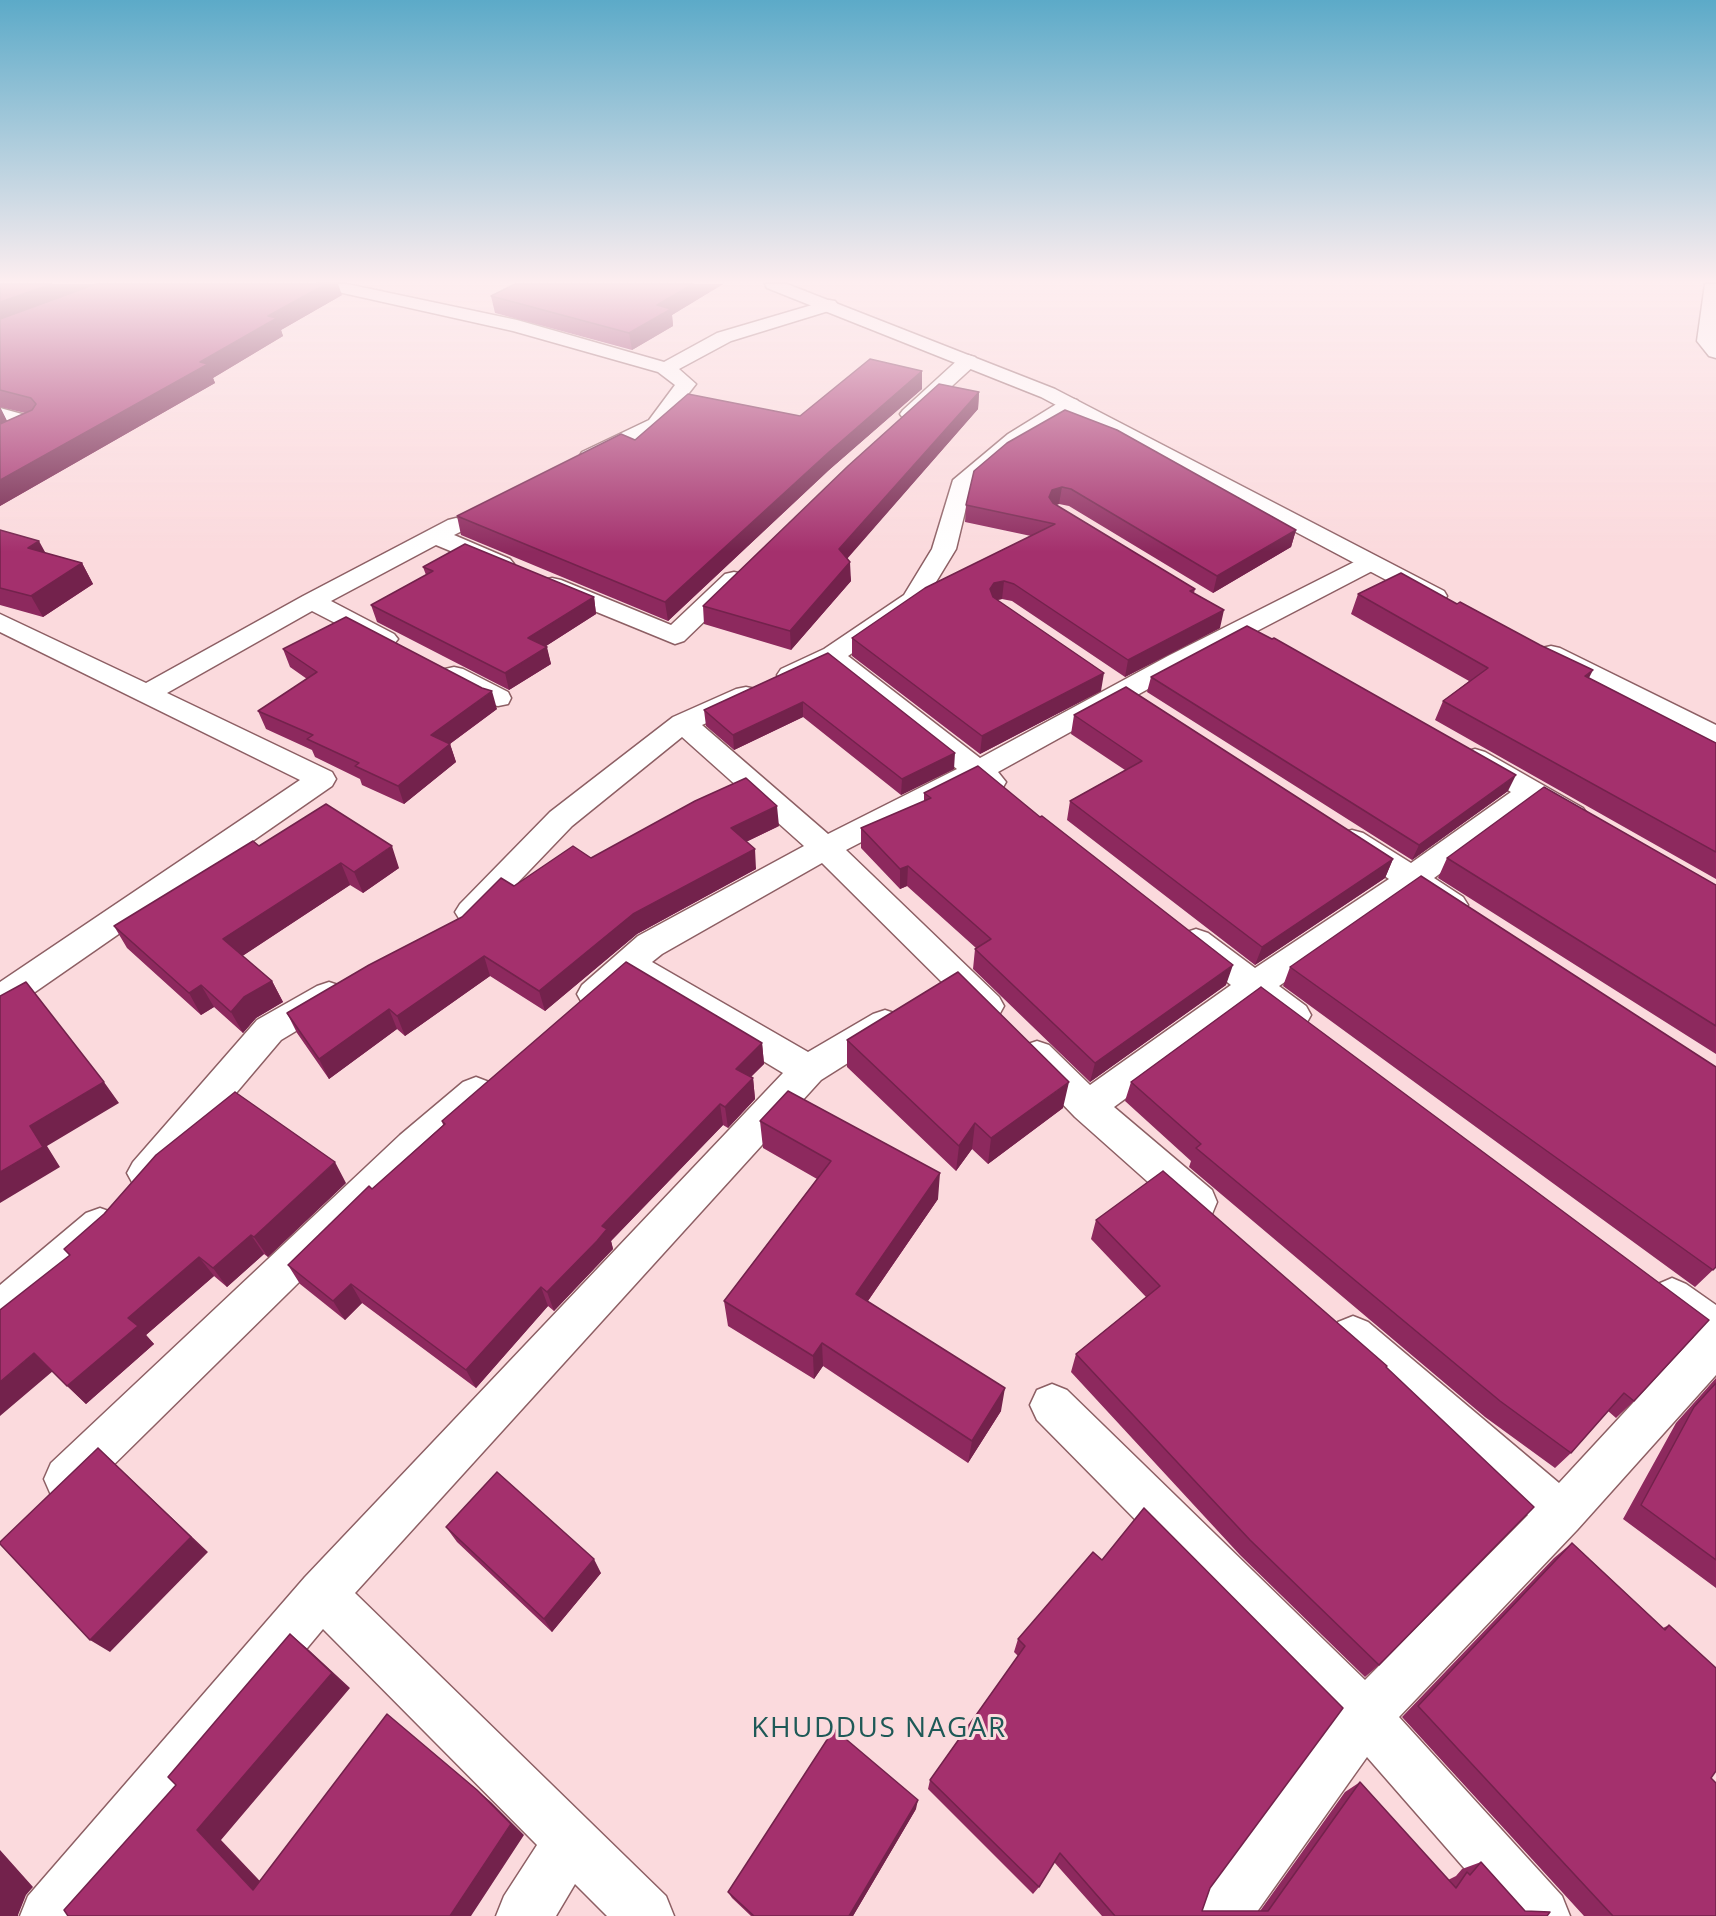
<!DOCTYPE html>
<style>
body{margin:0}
canvas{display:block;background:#fbdadd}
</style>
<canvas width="1716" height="1916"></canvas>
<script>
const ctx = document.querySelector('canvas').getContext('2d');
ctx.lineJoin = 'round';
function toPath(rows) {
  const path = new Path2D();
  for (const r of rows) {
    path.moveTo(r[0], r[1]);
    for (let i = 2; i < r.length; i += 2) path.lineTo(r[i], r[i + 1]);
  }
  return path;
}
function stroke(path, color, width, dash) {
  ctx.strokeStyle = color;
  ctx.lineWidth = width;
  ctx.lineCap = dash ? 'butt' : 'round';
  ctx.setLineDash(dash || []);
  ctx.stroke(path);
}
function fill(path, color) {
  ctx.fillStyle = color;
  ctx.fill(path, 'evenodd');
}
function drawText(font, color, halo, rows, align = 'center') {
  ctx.font = font + ' "Open Sans",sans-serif';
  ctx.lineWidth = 6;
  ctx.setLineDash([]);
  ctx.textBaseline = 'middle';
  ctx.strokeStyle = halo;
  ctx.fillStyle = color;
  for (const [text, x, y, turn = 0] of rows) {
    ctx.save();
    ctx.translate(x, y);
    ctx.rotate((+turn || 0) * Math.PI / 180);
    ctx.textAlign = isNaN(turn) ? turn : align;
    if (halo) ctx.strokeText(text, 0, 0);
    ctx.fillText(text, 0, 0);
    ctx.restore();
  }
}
const minor = toPath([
 [316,284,347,284,517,320,664,362,717,333,829,300,835,301,838,305,835,309,731,341,679,369,696,384,678,407,664,428,590,463,582,462,579,457,582,452,649,420,675,385,658,372,513,331,325,289,319,288,316,284],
 [1705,284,1716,284,1716,358,1709,356,1697,341,1705,284],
 [968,355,975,357,978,361,975,365,917,418,903,418,900,414,903,410,961,357,968,355],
 [1070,398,1077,400,1080,404,1077,408,1022,442,971,487,956,549,922,605,848,656,980,758,1168,656,1362,558,1370,556,1378,558,1382,563,1378,568,1186,668,998,772,1006,782,1002,789,992,791,982,789,975,783,846,850,999,997,1004,1006,999,1015,987,1019,975,1015,822,863,662,954,652,962,808,1052,873,1014,885,1010,897,1014,902,1023,897,1032,821,1080,355,1593,666,1896,674,1916,607,1916,575,1884,556,1916,496,1916,504,1896,537,1845,323,1629,84,1916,20,1916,28,1896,305,1577,783,1073,631,981,606,1003,594,1007,582,1003,577,994,582,985,638,936,804,846,682,737,572,826,482,920,471,923,460,920,455,912,460,904,550,812,673,717,736,689,746,687,756,689,759,695,756,701,702,725,828,834,957,769,829,667,790,683,781,681,777,675,781,669,824,649,904,595,932,549,953,480,1008,434,1063,400,1070,398],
 [0,408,40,419,43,423,40,427,0,446,0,432,15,424,0,420,0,408],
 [456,518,464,520,467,525,464,530,454,535,510,559,514,564,510,569,502,571,494,569,436,545,331,601,394,634,398,639,394,644,385,647,376,644,312,611,167,693,332,772,336,779,332,786,12,1008,0,1012,0,982,300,780,0,632,0,614,146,683,303,596,448,520,456,518],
 [734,572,743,574,746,579,743,584,684,641,675,644,543,590,540,585,543,580,552,578,561,580,671,625,725,574,734,572],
 [454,667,463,669,508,692,511,698,508,704,498,706,488,704,445,681,441,675,445,669,454,667],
 [1475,749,1485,752,1583,808,1588,815,1583,822,1573,825,1563,822,1533,805,1434,878,1463,897,1468,905,1463,913,1452,916,1441,913,1412,894,1279,986,1306,1006,1311,1015,1306,1024,1294,1028,1282,1024,1255,1003,1114,1107,1212,1190,1217,1202,1212,1214,1198,1219,1184,1214,1075,1117,1025,1065,1019,1055,1025,1045,1037,1041,1049,1045,1090,1085,1231,985,1184,949,1180,941,1184,933,1196,929,1208,933,1255,968,1389,879,1341,847,1337,840,1341,833,1352,830,1363,833,1411,863,1511,792,1465,764,1461,758,1465,752,1475,749],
 [329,982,341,986,346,995,341,1004,281,1040,159,1184,146,1189,133,1184,127,1173,133,1162,257,1020,317,986,329,982],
 [476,1077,489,1082,494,1092,489,1102,426,1157,83,1495,67,1502,51,1495,44,1479,51,1463,400,1135,463,1082,476,1077],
 [100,1208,114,1213,120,1225,114,1237,15,1324,0,1330,0,1285,86,1213,100,1208],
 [1672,1278,1686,1284,1716,1305,1716,1375,1577,1530,1399,1717,1562,1896,1570,1916,1506,1916,1367,1757,1254,1916,1193,1916,1201,1896,1332,1719,1037,1420,1030,1405,1037,1390,1052,1384,1067,1390,1365,1680,1528,1515,1338,1350,1332,1336,1338,1322,1353,1316,1368,1322,1559,1483,1694,1337,1658,1310,1652,1297,1658,1284,1672,1278]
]);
const secondary = toPath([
 [765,284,787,284,1055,389,1444,591,1447,596,1444,601,1435,603,1426,601,1041,397,767,288,765,284],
 [1551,646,1560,648,1716,725,1716,745,1706,742,1542,660,1538,654,1542,648,1551,646]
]);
const wall = toPath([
 [515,284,723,284,672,315,673,326,632,350,495,313,491,296],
 [342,295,281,330,283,336,213,378,215,383,0,506,0,407,7,421,25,413,0,407,0,302],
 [922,371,922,389,829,470,668,621,461,535,457,516,635,440,800,416],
 [979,392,978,409,847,558,851,581,791,650,704,624,703,606],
 [974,471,1296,530,1291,547,1213,593,1069,506,1059,504,1056,505,1195,589,1194,593,1220,628,1125,677,1012,601,1002,599,997,600,1101,691,980,754,852,656,852,638,1031,536,965,522,966,505],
 [0,530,45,553,82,563,93,584,43,617,0,605],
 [423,567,594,597,596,614,546,646,551,664,509,690,377,622,371,605,426,575],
 [1358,594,1589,678,1716,743,1716,879,1435,720,1443,701,1469,681,1351,614],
 [283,649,497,709,450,744,456,762,404,804,362,785,360,779,315,757,312,750,266,729,258,711,307,679,290,667],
 [828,653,954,769,901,795,803,717,734,750,706,726,704,710],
 [1151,677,1508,791,1412,860,1147,692],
 [1074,715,1393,859,1385,878,1255,965,1067,820,1070,801,1125,770,1071,734],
 [924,793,1226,985,1090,1082,973,969,975,949,976,948,907,886,900,889,861,848,861,828,924,801],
 [779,826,746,842,756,869,637,934,545,1011,490,976,405,1036,397,1029,329,1079,297,1033,287,1013,462,917,514,886,591,858],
 [259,846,399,868,363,893,350,885,242,956,272,981,283,1002,256,1018,243,1033,214,1007,201,1015,127,948,114,926],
 [1447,858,1716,885,1716,1054,1438,878],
 [1290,967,1716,1267,1695,1287,1283,986],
 [1261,987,1634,1401,1616,1418,1608,1411,1571,1453,1555,1468,1485,1417,1189,1167,1191,1161,1125,1101,1131,1082],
 [847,1040,1063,1108,988,1164,972,1149,956,1171,847,1067],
 [762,1043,764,1064,751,1077,753,1078,755,1099,728,1128,723,1125,611,1241,613,1249,554,1311,548,1306,476,1388,362,1303,345,1320,300,1284,288,1265,443,1125,442,1121],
 [760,1121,938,1199,868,1301,1001,1411,968,1463,823,1366,814,1379,728,1326,724,1301,817,1179,763,1148],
 [346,1183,268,1257,264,1254,227,1287,214,1276,146,1335,154,1344,86,1404,53,1372,69,1255,64,1249],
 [1096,1220,1386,1367,1379,1665,1365,1677,1240,1555,1071,1372,1076,1354,1146,1297,1091,1239],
 [1716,1378,1716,1588,1623,1519,1676,1423],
 [446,1527,601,1573,552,1632,457,1542],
 [1572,1543,1663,1628,1669,1625,1711,1778,1716,1916,1584,1916,1402,1717,1554,1558],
 [1093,1552,1210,1888,1202,1911,1260,1911,1345,1792,1360,1782,1448,1880,1456,1876,1462,1869,1481,1862,1525,1911,1547,1916,1102,1916,1054,1862,1039,1887,1033,1894,928,1789,930,1780,1018,1656,1014,1652,1018,1639],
 [916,1809,853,1916,751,1916,732,1898,728,1892]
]);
const shadedWall = toPath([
 [52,284,107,284,0,324,0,302],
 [326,284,338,284,342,295,281,330,283,336,213,378,215,383,0,506,0,480,200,362,268,316],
 [693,284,723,284,672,315,673,326,632,350,629,333,657,305],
 [922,371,922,389,829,470,668,621,665,602,829,452],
 [979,392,978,409,840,567,839,549],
 [0,407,9,425,0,431],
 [1062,487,1059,504,1050,507,1049,497,1052,490],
 [1296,530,1291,547,1213,593,1217,576],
 [39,541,50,561,28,548],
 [850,562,851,581,791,650,790,631],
 [82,563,93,584,43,617,31,596],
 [1004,581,1002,599,993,601,990,589,994,583],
 [594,597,596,614,532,655,528,638],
 [1224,610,1220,628,1125,677,1128,660],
 [547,647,551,664,509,690,505,673],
 [1593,670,1583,690,1585,676],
 [1104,673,1101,691,980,754,982,736],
 [492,691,497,709,436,754,431,735],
 [803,702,803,717,734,750,733,735],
 [450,744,456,762,404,804,398,786],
 [955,753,954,769,901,795,902,779],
 [1516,775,1508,791,1412,860,1419,845],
 [777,806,779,826,733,848,731,828],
 [392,846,399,868,363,893,354,872],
 [755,849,756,869,637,934,545,1011,539,991,633,914],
 [1393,859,1385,878,1255,965,1262,947],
 [341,863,350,885,235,961,223,939],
 [908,866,907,886,900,889,900,869],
 [484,956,490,976,405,1036,397,1016],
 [1233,965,1226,985,1090,1082,1095,1063],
 [272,981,283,1002,256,1018,243,1033,231,1012,244,997],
 [201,985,214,1007,201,1015,189,993],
 [389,1009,397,1029,329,1079,319,1059],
 [762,1043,764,1064,738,1089,736,1069],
 [753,1078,755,1099,728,1128,725,1107],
 [104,1082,119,1103,47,1146,60,1167,0,1203,0,1172,30,1126],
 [1069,1082,1063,1108,988,1164,991,1138],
 [720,1104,723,1125,611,1241,613,1249,554,1311,547,1292,602,1226],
 [975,1123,972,1149,956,1171,959,1146],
 [335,1162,346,1183,268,1257,254,1237],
 [940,1173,938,1199,856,1318,856,1294],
 [251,1235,264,1254,227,1287,213,1268],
 [199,1257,214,1276,146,1335,154,1344,86,1404,67,1386,128,1318],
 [351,1284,362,1303,345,1320,333,1301],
 [541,1287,548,1306,476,1388,466,1370],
 [822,1343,823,1366,814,1379,813,1356],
 [34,1353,53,1371,0,1416,0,1382],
 [1005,1388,1001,1411,968,1463,972,1441],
 [98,1448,116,1465,208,1552,110,1652,90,1640],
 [594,1559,601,1573,552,1632,544,1619],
 [290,1634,309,1650,350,1688,221,1840,276,1898,253,1890,197,1830],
 [477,1790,491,1802,524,1835,471,1916,450,1916],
 [918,1800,916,1809,853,1916,849,1916],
 [0,1850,33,1887,26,1895,18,1915,18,1916,0,1916]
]);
const building = toPath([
 [0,284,52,284,0,302,0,284],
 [96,284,326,284,268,316,277,318,200,362,208,364,0,480,0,424,32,410,36,404,31,398,0,390,0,319,96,284],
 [515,284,693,284,657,305,671,309,629,333,491,296,515,284],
 [870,359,922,371,829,452,665,602,457,516,621,434,635,440,688,394,800,416,870,359],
 [939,384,979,392,839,549,850,562,790,631,703,606,848,466,939,384],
 [1065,410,1117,430,1296,530,1217,576,1071,489,1062,487,1052,490,1049,497,1053,503,1195,589,1190,591,1224,610,1128,660,1014,584,1004,581,994,583,990,589,993,597,1104,673,982,736,852,638,925,588,1055,524,966,505,974,471,1007,443,1065,410],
 [0,530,39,541,28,548,82,563,31,596,0,588,0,530],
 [465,544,594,597,528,638,547,647,505,673,371,605,433,571,423,567,465,544],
 [1401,573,1457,604,1460,602,1540,645,1593,670,1585,676,1716,743,1716,852,1443,701,1488,668,1358,594,1401,573],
 [346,617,482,688,492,691,431,735,450,744,398,786,355,766,359,763,307,739,313,735,258,711,317,672,283,649,346,617],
 [1247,626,1272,639,1274,638,1516,775,1419,845,1151,677,1247,626],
 [828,653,955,753,902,779,803,702,733,735,704,710,828,653],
 [1126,687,1393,859,1262,947,1070,801,1142,761,1074,715,1126,687],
 [978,766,1040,817,1042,816,1233,965,1095,1063,975,949,991,939,908,866,900,869,861,828,931,798,924,793,978,766],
 [746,778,777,806,731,828,755,849,633,914,539,991,484,956,397,1016,389,1009,319,1059,287,1013,369,965,462,917,501,878,514,886,573,846,591,858,695,801,746,778],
 [1544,787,1716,885,1716,1026,1447,858,1544,787],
 [326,804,392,846,354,872,341,863,223,939,272,981,244,997,231,1012,201,985,189,993,114,926,253,841,259,846,326,804],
 [1421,876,1716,1067,1716,1267,1713,1270,1290,967,1421,876],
 [626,962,762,1043,736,1069,753,1078,725,1107,720,1104,602,1226,607,1229,597,1241,547,1292,541,1287,466,1370,351,1284,333,1301,288,1265,369,1186,372,1189,445,1124,442,1121,626,962],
 [958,972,1069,1082,991,1138,975,1123,959,1146,847,1040,958,972],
 [26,982,104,1082,30,1126,43,1147,0,1172,0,996,26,982],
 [1261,987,1709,1320,1634,1401,1624,1393,1571,1453,1500,1401,1196,1148,1201,1144,1131,1082,1261,987],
 [788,1091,940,1173,856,1294,1005,1388,972,1441,822,1343,813,1356,724,1301,831,1161,760,1121,788,1091],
 [235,1092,335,1162,254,1237,251,1235,213,1268,199,1257,128,1318,138,1326,67,1386,34,1353,0,1382,0,1310,70,1255,64,1249,104,1214,156,1155,235,1092],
 [1163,1171,1387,1366,1386,1367,1534,1507,1379,1665,1250,1540,1076,1354,1160,1286,1096,1220,1163,1171],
 [1716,1383,1716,1560,1641,1505,1694,1407,1716,1383],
 [98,1448,191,1537,90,1640,0,1544,0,1542,98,1448],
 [497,1472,594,1559,544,1619,446,1527,497,1472],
 [1144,1508,1343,1708,1210,1888,1202,1911,1268,1911,1360,1782,1456,1888,1467,1872,1470,1875,1481,1862,1525,1911,1550,1912,1547,1916,1115,1916,1060,1853,1039,1887,930,1780,1025,1646,1018,1639,1093,1552,1102,1560,1144,1508],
 [1572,1543,1665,1630,1669,1625,1716,1668,1716,1771,1711,1778,1716,1783,1716,1916,1613,1916,1418,1706,1572,1543],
 [290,1634,332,1673,197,1830,253,1890,387,1714,477,1790,511,1824,450,1916,68,1916,64,1910,176,1785,168,1777,290,1634],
 [834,1729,918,1800,849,1916,754,1916,728,1892,834,1729]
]);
const nearQuarternames = [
 ["KHUDDUS NAGAR",879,1729]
];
stroke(minor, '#8d5f64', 3);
stroke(secondary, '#8d5f64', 3);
fill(minor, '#fff');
fill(secondary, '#fff');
fill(wall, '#8d295e');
fill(shadedWall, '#73224c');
fill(building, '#a4306d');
stroke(building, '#73224c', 1.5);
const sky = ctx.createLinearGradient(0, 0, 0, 552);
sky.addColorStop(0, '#5caac8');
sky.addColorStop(0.51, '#fdeef0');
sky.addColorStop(1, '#fdeef000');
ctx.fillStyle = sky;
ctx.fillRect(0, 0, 1716, 552);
ctx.letterSpacing = '1.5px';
drawText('28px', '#1e5957', '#fbdadd', nearQuarternames);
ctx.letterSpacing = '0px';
</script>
